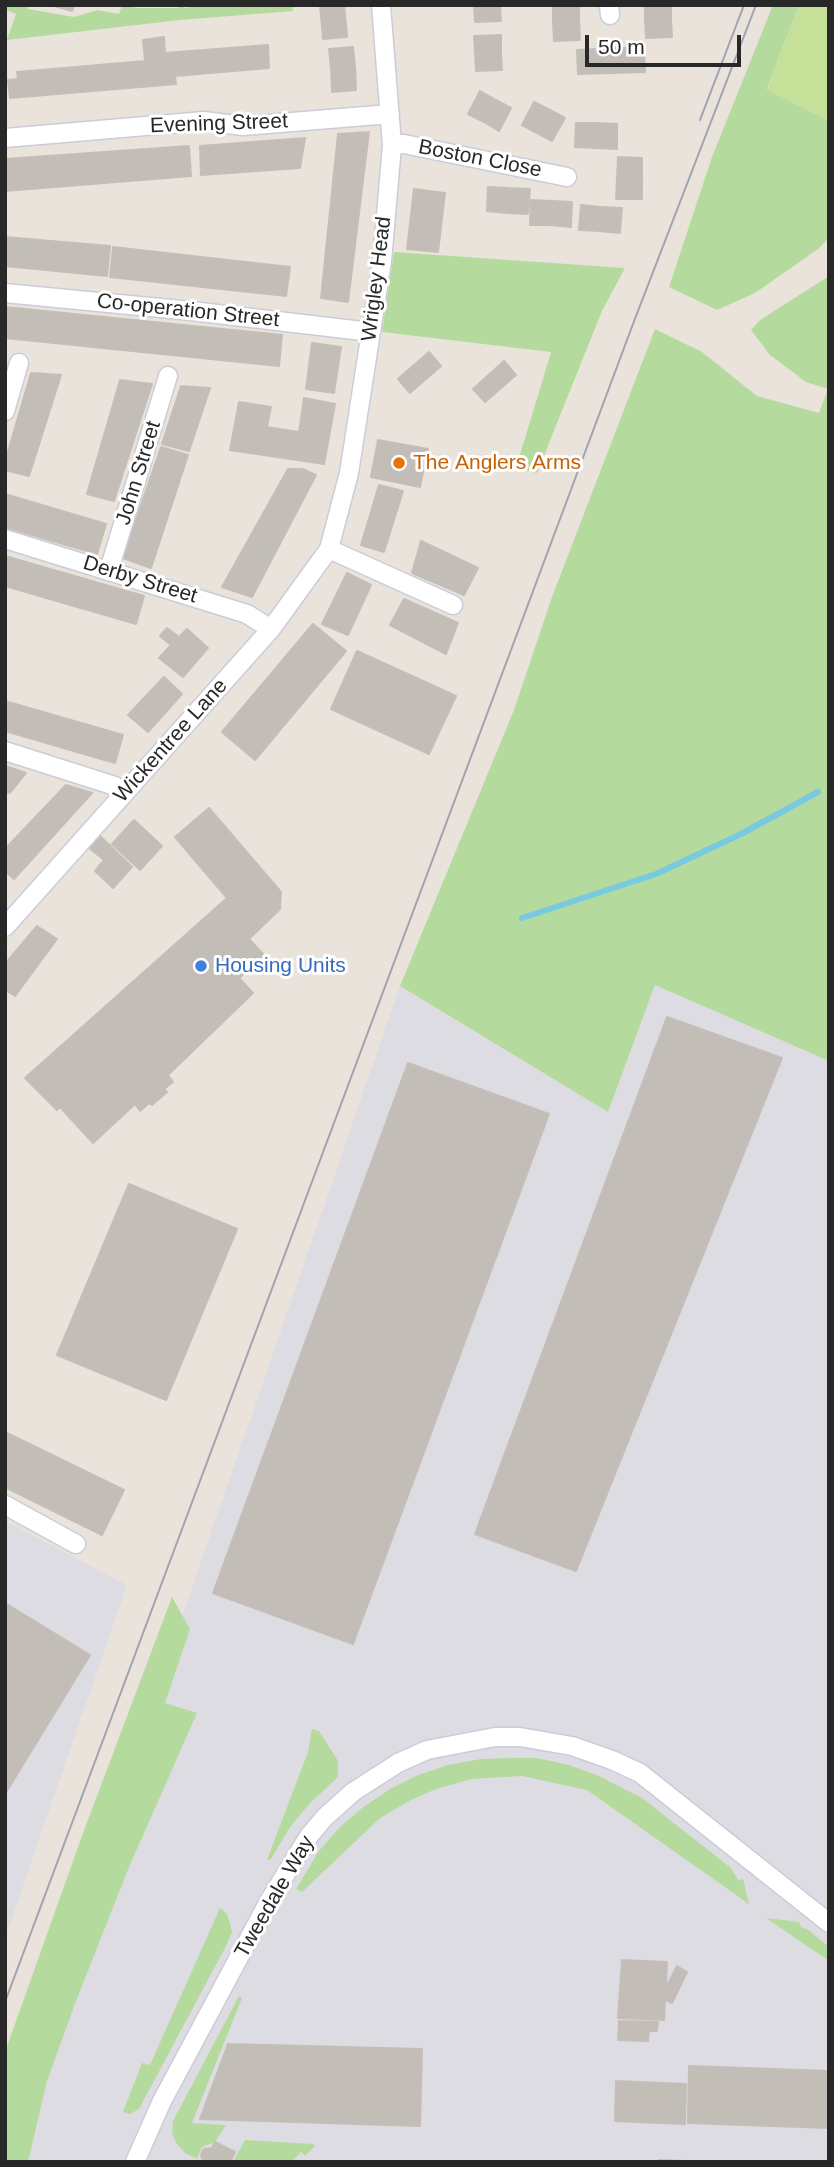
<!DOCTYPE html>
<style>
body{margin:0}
#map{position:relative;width:834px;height:2167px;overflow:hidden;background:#e9e3dc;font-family:Helvetica,sans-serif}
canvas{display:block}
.frame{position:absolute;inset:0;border:7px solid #282828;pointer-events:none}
.scale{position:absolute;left:585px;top:35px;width:156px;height:32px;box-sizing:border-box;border:4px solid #282828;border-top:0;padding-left:9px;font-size:21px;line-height:24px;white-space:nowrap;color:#282828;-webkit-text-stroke:5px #fff;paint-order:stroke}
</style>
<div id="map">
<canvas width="834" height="2167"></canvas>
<div class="frame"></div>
<div class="scale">50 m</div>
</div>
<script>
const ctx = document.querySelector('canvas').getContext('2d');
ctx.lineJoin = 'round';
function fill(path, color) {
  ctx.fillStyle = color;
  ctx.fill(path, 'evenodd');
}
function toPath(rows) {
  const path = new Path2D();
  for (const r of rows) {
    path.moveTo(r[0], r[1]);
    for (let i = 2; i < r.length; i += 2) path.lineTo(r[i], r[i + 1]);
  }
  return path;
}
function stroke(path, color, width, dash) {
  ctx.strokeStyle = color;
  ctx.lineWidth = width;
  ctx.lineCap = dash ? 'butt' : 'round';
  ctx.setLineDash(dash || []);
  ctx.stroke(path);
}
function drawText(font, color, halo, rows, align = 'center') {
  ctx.font = font + ' Helvetica,sans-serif';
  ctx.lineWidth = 6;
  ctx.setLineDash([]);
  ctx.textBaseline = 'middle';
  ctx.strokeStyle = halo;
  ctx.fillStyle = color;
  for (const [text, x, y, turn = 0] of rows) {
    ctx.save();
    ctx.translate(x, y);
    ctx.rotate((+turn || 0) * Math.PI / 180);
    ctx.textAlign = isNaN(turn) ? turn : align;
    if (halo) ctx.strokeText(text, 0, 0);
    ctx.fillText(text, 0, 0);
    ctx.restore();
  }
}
const industrial = toPath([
 [655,985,829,1061,829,2162,5,2162,5,2129,400,986,608,1112],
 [5,1521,127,1585,5,1938]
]);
const green = toPath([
 [8,5,26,5,28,9,74,17,98,10,119,14,122,5,137,8,179,8,179,5,183,5,184,8,204,5,293,5,293,11,180,20,7,40,16,14,6,10],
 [773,5,799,5,767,89,829,121,829,238,818,249,755,293,717,310,669,287,712,157],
 [394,252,625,268,602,311,537,473,516,468,551,352,382,332],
 [829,276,829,1061,655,985,608,1112,400,986,514,710,552,597,655,329,702,352,757,396,819,413,828,389,806,382,770,355,751,330,760,320],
 [172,1597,190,1629,165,1703,197,1713,129,1867,76,2001,47,2081,28,2162,5,2162,5,2052,83,1833],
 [312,1729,319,1731,338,1761,338,1777,310,1803,290,1827,271,1859,267,1860,308,1752],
 [510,1758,537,1758,569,1765,597,1775,642,1798,731,1868,738,1880,743,1879,749,1904,587,1790,522,1776,472,1779,436,1789,409,1801,380,1818,302,1892,296,1889,319,1851,339,1828,362,1808,390,1789,418,1775,448,1765,481,1759],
 [220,1908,227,1914,230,1923,232,1932,226,1946,139,2109,130,2114,123,2112,142,2063,150,2065],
 [766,1918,799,1922,801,1927,807,1929,829,1947,829,1961],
 [239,1996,242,1998,192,2123,226,2125,215,2142,202,2147,197,2159,185,2153,177,2144,172,2133,173,2121],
 [245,2140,313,2144,315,2146,305,2156,301,2152,291,2162,233,2162]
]);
const pitch = toPath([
 [799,5,829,5,829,121,767,90]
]);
const stream = toPath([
 [522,918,656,874,741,834,818,792]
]);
const building = toPath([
 [51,5,74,5,72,11,51,5],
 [320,5,344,5,345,14,321,16,320,5],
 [474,5,500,5,501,21,475,22,474,5],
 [579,5,579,22,553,23,553,6,579,5],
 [645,5,671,5,671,19,645,20,645,5],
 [345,14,347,37,323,39,321,16,345,14],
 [671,19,672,37,646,38,645,20,671,19],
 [579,22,580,40,554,41,553,23,579,22],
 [501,35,501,52,475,53,474,36,501,35],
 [164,37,165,53,268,45,269,68,175,76,176,84,10,98,8,80,18,79,17,72,145,61,143,40,164,37],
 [353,47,355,68,331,69,329,49,353,47],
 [644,47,645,72,578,74,577,50,644,47],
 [501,52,502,70,476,71,475,53,501,52],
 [355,68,356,90,332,92,331,69,355,68],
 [480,91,496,100,484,122,468,114,480,91],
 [496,100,511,108,499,131,484,122,496,100],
 [534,102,550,110,537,133,522,125,534,102],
 [550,110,565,118,552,141,537,133,550,110],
 [576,123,596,123,596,148,575,147,576,123],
 [596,123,617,124,617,149,596,148,596,123],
 [369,132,348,302,321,298,338,134,369,132],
 [305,138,300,168,201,175,200,146,305,138],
 [189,146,191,176,5,191,5,159,189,146],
 [618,157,642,158,642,178,617,178,618,157],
 [617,178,642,178,642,199,616,199,617,178],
 [488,187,509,188,507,213,487,211,488,187],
 [509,188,530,189,528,214,507,213,509,188],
 [414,189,445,193,438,252,407,249,414,189],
 [531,200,551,201,550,225,530,225,531,200],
 [551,201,572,202,571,227,550,225,551,201],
 [581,205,601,207,599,231,579,230,581,205],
 [601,207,622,208,620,233,599,231,601,207],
 [5,237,110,246,107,276,5,266,5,237],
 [113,247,290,267,286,296,110,277,113,247],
 [5,307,282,335,279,366,5,338,5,307],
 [312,343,341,347,334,393,306,389,312,343],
 [429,352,441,366,410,393,398,379,429,352],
 [504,361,516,375,485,402,473,389,504,361],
 [31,373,61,375,29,476,5,470,5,462,31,373],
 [120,380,152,384,114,501,87,494,120,380],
 [181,386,210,388,189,451,162,444,181,386],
 [304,398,335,404,329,437,299,432,304,398],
 [239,402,271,407,267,427,329,437,324,464,230,450,239,402],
 [378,440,428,449,420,487,371,477,378,440],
 [161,447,188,455,151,568,123,558,161,447],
 [288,469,302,469,316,475,252,597,222,587,288,469],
 [379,485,403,491,384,552,361,545,379,485],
 [5,494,106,524,97,554,5,527,5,494],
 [421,541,478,568,464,595,412,573,421,541],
 [5,556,144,596,136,624,5,586,5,556],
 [347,573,371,585,348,635,322,624,347,573],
 [404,599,458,623,446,654,390,625,404,599],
 [313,624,346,651,255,760,222,732,313,624],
 [167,628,179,637,187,629,208,648,194,664,160,636,167,628],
 [171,645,194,664,183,677,159,658,171,645],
 [357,651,456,696,429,754,331,709,357,651],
 [164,677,182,694,148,732,128,715,164,677],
 [5,701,123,735,115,763,5,731,5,701],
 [5,766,26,773,10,793,5,791,5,766],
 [66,785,92,793,14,879,5,871,5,849,66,785],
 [209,808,281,892,280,909,249,939,264,955,239,978,253,993,168,1075,173,1082,164,1089,167,1092,152,1105,149,1103,140,1111,135,1104,93,1143,60,1107,57,1110,25,1078,227,898,175,837,209,808],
 [134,820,162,846,151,858,123,832,134,820],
 [123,832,151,858,140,870,112,844,123,832],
 [99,835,132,867,113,888,95,871,104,860,88,847,99,835],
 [37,926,57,939,15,996,5,990,5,964,37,926],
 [667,1017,782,1058,576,1571,475,1534,667,1017],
 [408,1063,549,1114,353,1644,213,1593,408,1063],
 [129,1184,237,1229,166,1400,57,1355,129,1184],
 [5,1432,124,1490,102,1535,5,1487,5,1432],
 [5,1603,90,1655,5,1794,5,1603],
 [622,1960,667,1962,666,1988,677,1966,687,1972,672,2003,665,2000,664,2020,618,2018,622,1960],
 [619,2021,658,2022,657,2031,649,2031,648,2041,618,2040,619,2021],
 [228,2044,422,2049,420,2126,200,2119,228,2044],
 [689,2066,829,2071,829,2128,688,2123,689,2066],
 [616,2081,686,2084,685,2124,615,2121,616,2081],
 [215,2142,235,2152,230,2162,203,2161,201,2155,204,2149,212,2148,215,2142],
 [659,2160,713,2162,658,2162,659,2160]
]);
const street = toPath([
 [609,5,610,15],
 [5,138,204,121,243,126,390,114],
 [392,145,404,144,567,177],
 [5,293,192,311,371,332],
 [5,411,19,363],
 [5,539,247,614,271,629],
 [329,549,453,605],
 [109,570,168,376],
 [5,751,115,786,124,794],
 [5,927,271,629,329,549,349,473,382,261,392,145,381,5],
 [5,1505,76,1544],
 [135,2162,162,2101,268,1903,309,1836,325,1817,353,1792,398,1763,427,1750,495,1737,520,1737,572,1746,612,1760,640,1773,829,1923]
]);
const tram = toPath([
 [700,120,744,5],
 [5,2002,633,324,756,5]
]);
const markers = [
 [399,463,7,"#e8710a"],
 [201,966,7,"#3f7fe0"]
];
const streetNames = [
 ["Evening Street",219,124,-2],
 ["Boston Close",480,159,11],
 ["Wrigley Head",377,279,-83],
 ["Co-operation Street",188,311,6],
 ["John Street",139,473,-73],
 ["Derby Street",140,580,17],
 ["Wickentree Lane",171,741,-48],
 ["Tweedale Way",275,1897,-60]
];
const foodNames = [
 ["The Anglers Arms",413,463]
];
const shopNames = [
 ["Housing Units",215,966]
];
fill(industrial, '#dddce2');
fill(green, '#b5da9e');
fill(pitch, '#c6e09a');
stroke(stream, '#79c9e0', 6);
fill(building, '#c2bdb7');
stroke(building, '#c4beb6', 2);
stroke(street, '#cacdd9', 21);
stroke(street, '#fff', 18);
stroke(tram, '#9fa2b1', 2);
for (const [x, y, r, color] of markers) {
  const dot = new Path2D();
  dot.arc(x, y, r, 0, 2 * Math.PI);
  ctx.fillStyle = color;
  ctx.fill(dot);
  stroke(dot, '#fff', 2.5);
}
drawText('21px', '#282828', '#fff', streetNames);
drawText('21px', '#c56008', '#fff', foodNames, 'left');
drawText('21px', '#366cbe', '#fff', shopNames, 'left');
</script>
